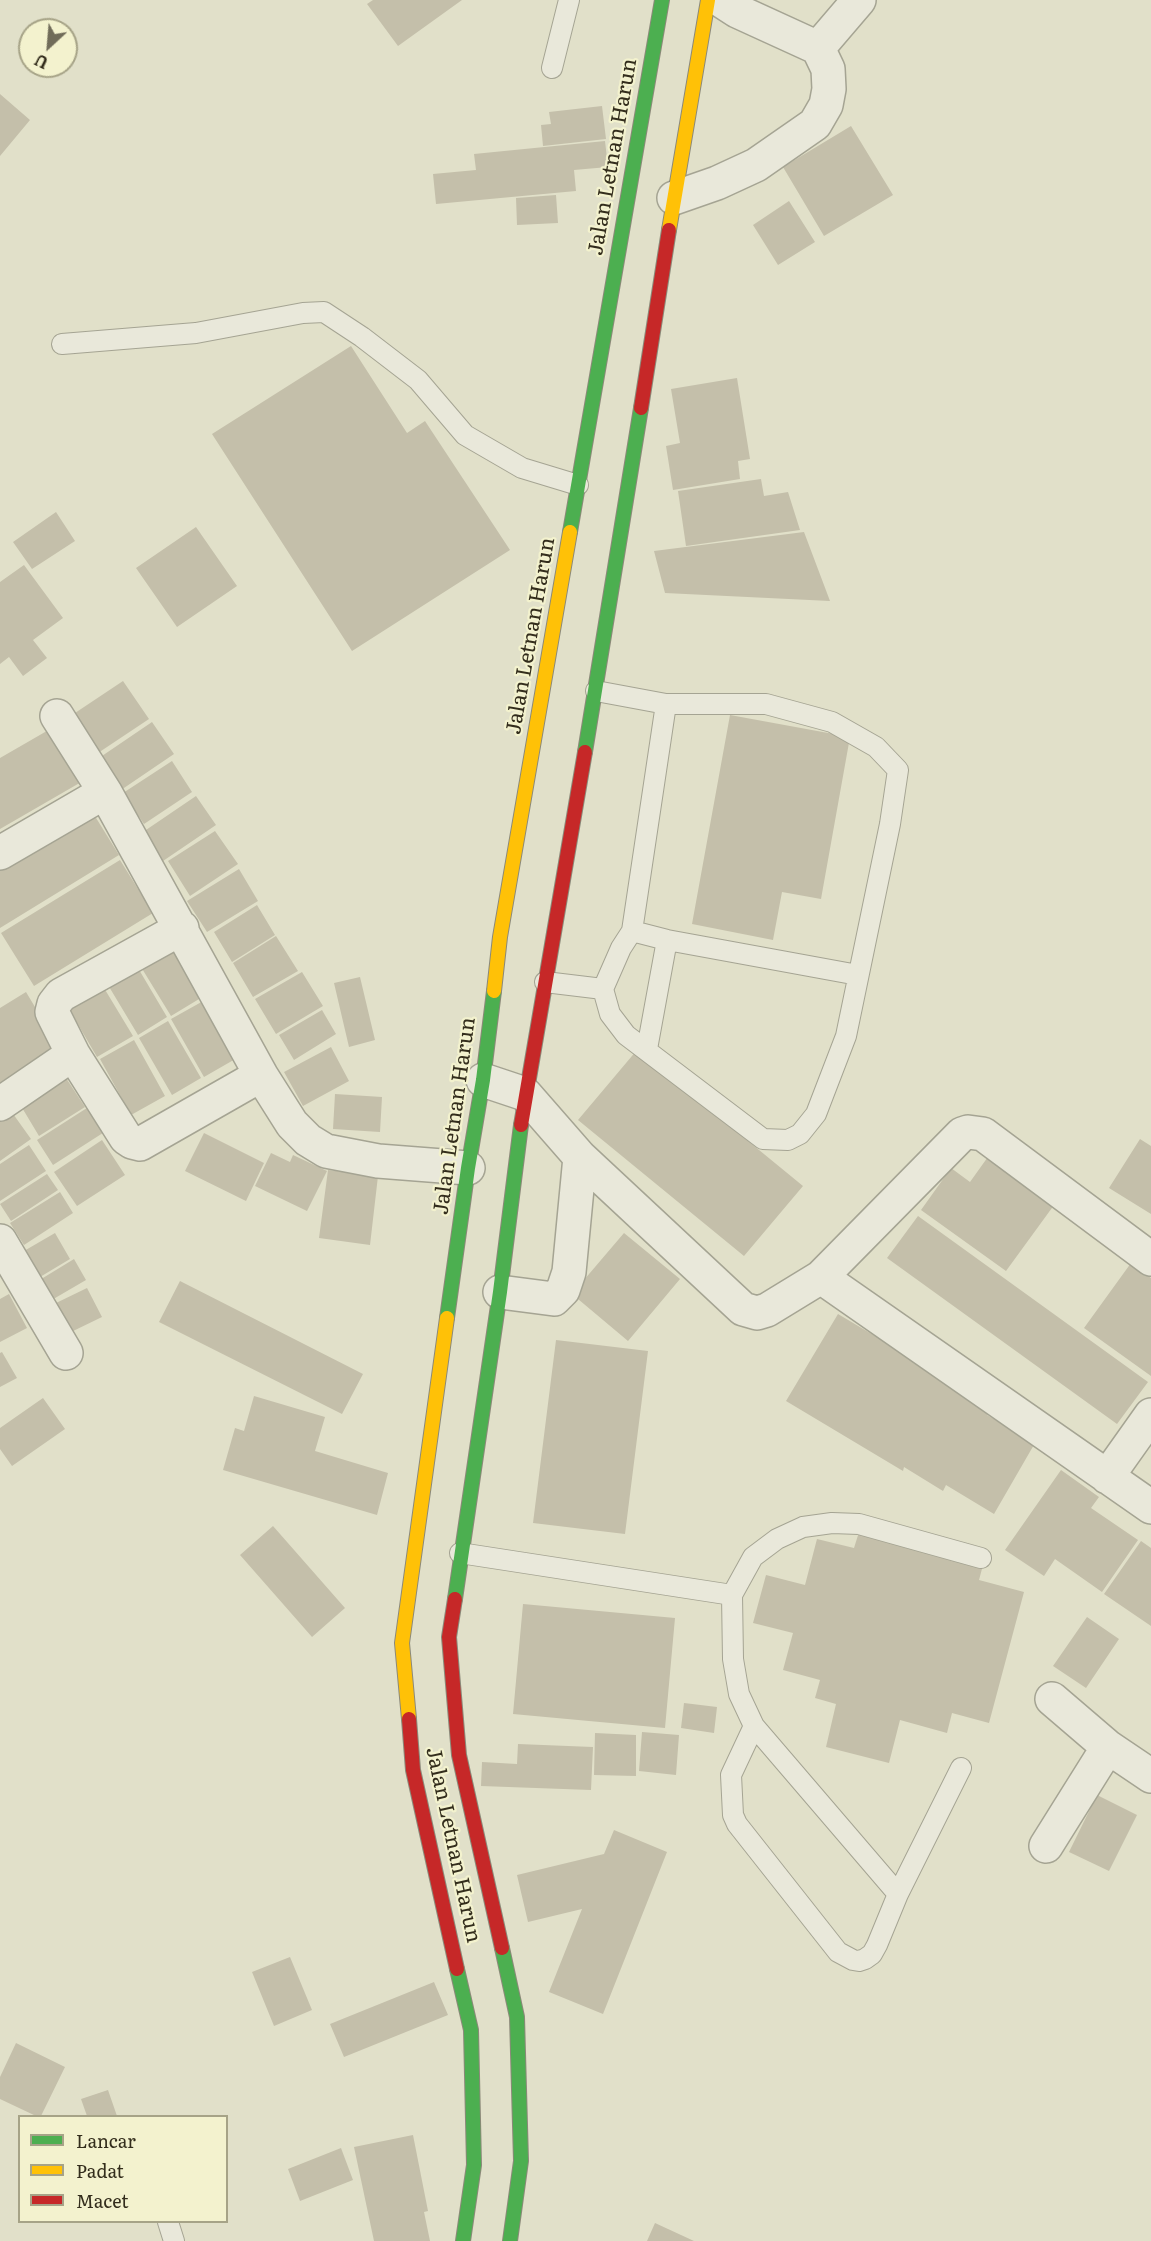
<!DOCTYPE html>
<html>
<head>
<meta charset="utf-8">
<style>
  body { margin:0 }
  #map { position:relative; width:1151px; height:2241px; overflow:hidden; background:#e1e0c9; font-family:Literata,serif }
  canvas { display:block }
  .legend { position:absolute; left:18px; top:2115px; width:210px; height:108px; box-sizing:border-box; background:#f3f2ce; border:2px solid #a6a387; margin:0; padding:8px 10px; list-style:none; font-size:18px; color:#332d1c }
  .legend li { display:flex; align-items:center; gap:12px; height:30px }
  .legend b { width:30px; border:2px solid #a6a387 }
  .north { position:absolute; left:18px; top:18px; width:60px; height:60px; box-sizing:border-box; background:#f3f2ce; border:2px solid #a6a387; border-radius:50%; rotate:206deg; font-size:16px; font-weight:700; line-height:24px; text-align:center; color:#332d1c }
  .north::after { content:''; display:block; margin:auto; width:21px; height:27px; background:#706c59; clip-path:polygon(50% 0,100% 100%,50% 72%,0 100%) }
</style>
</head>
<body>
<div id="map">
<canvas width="1151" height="2241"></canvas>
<ul class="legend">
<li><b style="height:8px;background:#4caf50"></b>Lancar</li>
<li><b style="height:8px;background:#ffc107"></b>Padat</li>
<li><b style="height:8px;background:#c62828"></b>Macet</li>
</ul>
<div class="north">U</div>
</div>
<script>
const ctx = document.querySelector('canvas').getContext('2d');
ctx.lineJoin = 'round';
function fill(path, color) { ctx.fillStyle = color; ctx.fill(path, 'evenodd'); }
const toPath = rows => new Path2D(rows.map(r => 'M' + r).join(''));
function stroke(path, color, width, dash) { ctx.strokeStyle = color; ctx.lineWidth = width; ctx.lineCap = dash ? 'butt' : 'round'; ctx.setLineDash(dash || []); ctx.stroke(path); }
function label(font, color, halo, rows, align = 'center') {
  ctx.font = font + ' Literata,serif'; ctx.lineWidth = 4.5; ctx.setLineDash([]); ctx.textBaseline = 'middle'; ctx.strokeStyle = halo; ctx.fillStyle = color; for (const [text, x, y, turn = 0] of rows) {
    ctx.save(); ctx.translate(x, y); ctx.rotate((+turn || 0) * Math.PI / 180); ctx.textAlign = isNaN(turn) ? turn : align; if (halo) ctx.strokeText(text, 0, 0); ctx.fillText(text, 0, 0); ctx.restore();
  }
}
fill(toPath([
  [373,0,462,0,398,46,367,4],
  [0,94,30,120,0,156],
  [602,106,606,139,543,146,541,125,551,124,549,112],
  [851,126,893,195,824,236,783,167],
  [605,141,608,167,574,170,576,191,436,204,433,174,476,170,474,154],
  [556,195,558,223,517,225,516,198],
  [789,201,815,242,778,265,753,225],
  [351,346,407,433,425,421,510,550,352,651,212,434],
  [737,378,750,459,738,461,740,479,673,490,666,446,680,443,671,389],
  [761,479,764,496,788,492,800,530,686,546,678,491],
  [56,512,75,541,32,569,13,542],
  [196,527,237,586,177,627,136,568],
  [804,532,830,601,665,593,654,551],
  [24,565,63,618,33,640,47,658,23,676,9,657,0,664,0,582],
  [123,681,149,719,98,753,72,715],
  [730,715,850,737,821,899,782,892,773,940,692,924],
  [152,722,174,754,121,790,99,758],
  [52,728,83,781,0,829,0,758],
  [172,761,192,792,144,824,123,793],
  [196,796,216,825,163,861,143,832],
  [93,813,119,855,0,928,0,870],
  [215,831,238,864,190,896,168,861],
  [120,860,153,913,34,986,1,933],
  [239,869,258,901,207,932,187,901],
  [257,905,275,935,232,962,214,932],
  [276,936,298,971,253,997,233,963],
  [175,947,204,996,171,1016,141,967],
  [138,968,167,1017,138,1035,108,985],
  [302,972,323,1006,276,1034,255,999],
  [360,977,375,1040,349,1047,334,983],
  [104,988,133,1036,97,1057,69,1009],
  [26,992,59,1047,0,1083,0,1008],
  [205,1000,237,1058,204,1077,171,1019],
  [322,1010,336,1034,294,1060,279,1035],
  [168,1021,201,1078,172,1095,139,1038],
  [134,1040,165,1096,131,1115,100,1059],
  [331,1047,349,1081,303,1106,284,1072],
  [637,1050,803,1186,744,1256,578,1120],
  [66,1078,85,1107,39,1136,21,1106],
  [335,1094,382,1097,380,1132,333,1129],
  [90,1106,106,1131,53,1165,37,1140],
  [11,1111,31,1139,0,1161,0,1119],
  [204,1133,264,1163,246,1201,185,1171],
  [1140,1139,1151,1146,1151,1214,1109,1188],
  [102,1140,125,1175,77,1206,54,1172],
  [29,1145,46,1171,0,1201,0,1164],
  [271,1153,290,1162,293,1155,327,1171,307,1211,255,1186],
  [990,1154,1057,1201,1006,1271,921,1210,951,1168,970,1182],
  [328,1170,378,1176,370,1245,319,1238],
  [47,1174,58,1190,11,1221,0,1204],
  [60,1192,73,1213,24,1245,10,1223],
  [918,1216,1148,1382,1117,1424,887,1258],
  [55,1233,70,1259,40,1277,24,1251],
  [624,1233,680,1279,628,1341,572,1294],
  [74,1259,86,1280,50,1301,38,1281],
  [1131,1263,1151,1278,1151,1376,1084,1328],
  [180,1281,363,1374,342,1414,159,1322],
  [87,1288,102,1317,69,1333,54,1304],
  [9,1294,27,1328,0,1342,0,1299],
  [838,1314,993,1406,987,1415,1035,1443,994,1514,946,1485,943,1491,904,1467,903,1471,786,1401],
  [556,1340,648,1351,625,1534,533,1523],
  [2,1352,17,1378,0,1387,0,1353],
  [254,1396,325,1417,315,1451,388,1473,377,1515,223,1470,235,1428,244,1431],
  [43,1398,65,1429,12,1466,0,1449,0,1428],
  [1061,1470,1099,1497,1091,1508,1138,1540,1102,1592,1055,1559,1044,1576,1005,1550],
  [273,1526,345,1608,312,1637,240,1555],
  [859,1532,983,1565,979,1580,1024,1592,989,1723,952,1713,947,1733,900,1720,889,1763,826,1747,836,1704,815,1698,820,1680,783,1670,793,1633,753,1623,766,1575,805,1585,817,1539,854,1548],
  [1141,1541,1151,1548,1151,1626,1104,1594],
  [523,1604,675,1618,665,1728,513,1714],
  [1087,1617,1119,1639,1086,1688,1053,1666],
  [684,1703,717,1707,714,1733,681,1728],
  [642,1732,679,1735,676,1775,639,1771],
  [595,1733,636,1735,636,1776,594,1775],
  [518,1744,593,1747,591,1790,481,1786,482,1762,517,1764],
  [1097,1795,1137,1815,1109,1871,1069,1852],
  [614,1830,667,1852,603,2014,549,1992,582,1909,528,1922,517,1875,604,1854],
  [290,1957,312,2010,274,2026,252,1972],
  [434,1982,448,2015,344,2057,330,2024],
  [16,2043,65,2067,41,2116,36,2116,0,2099,0,2077],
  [108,2090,117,2116,87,2116,81,2099],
  [413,2135,428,2211,424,2212,430,2241,374,2241,354,2147],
  [341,2148,353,2180,300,2201,288,2169],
  [655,2223,694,2241,647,2241]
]), '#c4bfaa');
const lane = toPath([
  [552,68,569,0],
  [62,344,196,333,303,313,324,312,362,337,418,380,465,435,522,468,578,485],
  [596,691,666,704,632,931,621,948,603,989,610,1014,626,1035,763,1139,788,1140,800,1134,816,1114,846,1036,890,824,898,770,876,747,832,722,766,704,666,704],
  [632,931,667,940,858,975],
  [545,982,603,989],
  [647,1049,667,940],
  [460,1553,732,1595],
  [754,1726,731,1775,733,1815,737,1824,838,1952,853,1960,859,1961,865,1959,872,1954,877,1945,898,1894,961,1768],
  [898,1894,754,1726,739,1694,733,1659,732,1595,753,1557,777,1539,803,1527,832,1523,859,1524,981,1558],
  [168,2222,174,2241]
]);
const street = toPath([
  [818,48,859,0],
  [674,198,717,183,756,165,815,124,826,105,829,89,828,69,818,48,737,11,720,0],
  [57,716,105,792,261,1075],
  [0,853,105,792],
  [73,1054,52,1012,54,1004,61,995,182,928],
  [483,1080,525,1094,580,1157,743,1309,757,1313,767,1310,821,1277,1151,1507],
  [0,1104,73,1054,126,1138,132,1142,140,1144,261,1075,292,1124,308,1140,326,1151,378,1161,468,1168],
  [0,1241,66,1353],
  [821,1277,962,1134,968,1132,983,1134,1151,1259],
  [500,1292,554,1299,563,1290,569,1272,580,1157],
  [1107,1477,1151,1415],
  [1052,1699,1108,1747,1151,1776],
  [1046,1846,1108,1747]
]);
const fast = toPath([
  [570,532,662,0],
  [585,752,641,408],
  [447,1318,468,1168,483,1080,494,991],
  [455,1599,500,1292,521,1125],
  [502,1948,517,2017,521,2161,510,2241],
  [457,1969,471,2030,474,2165,463,2241]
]);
const slow = toPath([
  [669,230,708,0],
  [494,991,500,937,570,532],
  [409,1719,402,1643,447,1318]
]);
const jam = toPath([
  [641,408,669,230],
  [521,1125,585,752],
  [455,1599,449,1637,459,1755,502,1948],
  [409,1719,413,1770,457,1969]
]);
stroke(lane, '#a5a493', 22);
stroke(street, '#a5a493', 36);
stroke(fast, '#8b8979', 16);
stroke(slow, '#8b8979', 16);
stroke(jam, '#8b8979', 16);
stroke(lane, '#e9e8da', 20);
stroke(street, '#e9e8da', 33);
stroke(fast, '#4caf50', 14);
stroke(slow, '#ffc107', 14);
stroke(jam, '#c62828', 14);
label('21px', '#332d1c', '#f3f2ce', [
  ["Jalan Letnan Harun",613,157,-80],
  ["Jalan Letnan Harun",531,636,-80],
  ["Jalan Letnan Harun",455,1116,-82],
  ["Jalan Letnan Harun",453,1845,78]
]);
</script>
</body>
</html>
